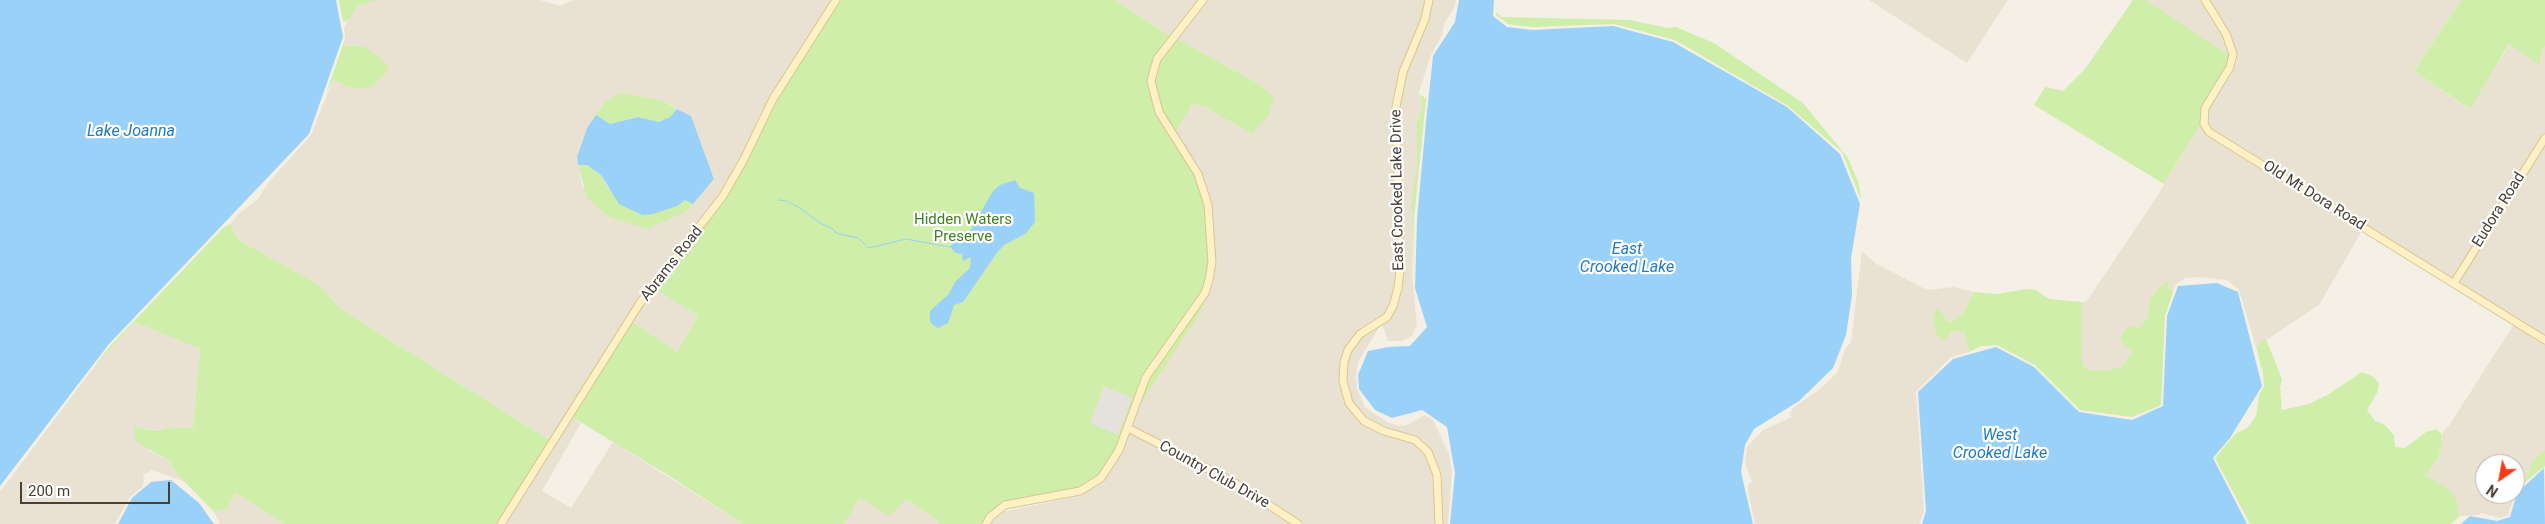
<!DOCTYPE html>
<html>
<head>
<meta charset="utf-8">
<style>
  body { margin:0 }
  #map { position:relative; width:2545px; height:524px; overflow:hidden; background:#f5f0e5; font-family:Roboto,sans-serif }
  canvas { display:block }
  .north { position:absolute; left:2475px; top:454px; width:50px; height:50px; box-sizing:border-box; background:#fff; border:1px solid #b6b3ae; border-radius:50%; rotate:213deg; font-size:14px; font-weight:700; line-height:20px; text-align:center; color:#484034 }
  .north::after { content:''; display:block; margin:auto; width:18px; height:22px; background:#ff3812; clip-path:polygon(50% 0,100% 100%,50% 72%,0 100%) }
  .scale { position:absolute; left:20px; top:482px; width:150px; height:22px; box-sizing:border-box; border:2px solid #484034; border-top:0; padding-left:6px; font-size:15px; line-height:18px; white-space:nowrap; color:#484034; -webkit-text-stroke:4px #fff; paint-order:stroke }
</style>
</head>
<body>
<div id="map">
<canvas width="2545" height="524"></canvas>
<div class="north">N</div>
<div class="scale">200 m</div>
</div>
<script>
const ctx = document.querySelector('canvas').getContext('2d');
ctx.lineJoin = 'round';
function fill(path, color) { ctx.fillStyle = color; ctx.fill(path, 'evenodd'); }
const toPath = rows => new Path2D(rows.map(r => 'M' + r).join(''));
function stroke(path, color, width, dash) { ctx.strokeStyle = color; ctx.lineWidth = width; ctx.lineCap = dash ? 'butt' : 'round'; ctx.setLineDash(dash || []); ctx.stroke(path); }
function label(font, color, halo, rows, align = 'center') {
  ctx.font = font + ' Roboto,sans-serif'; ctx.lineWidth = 4.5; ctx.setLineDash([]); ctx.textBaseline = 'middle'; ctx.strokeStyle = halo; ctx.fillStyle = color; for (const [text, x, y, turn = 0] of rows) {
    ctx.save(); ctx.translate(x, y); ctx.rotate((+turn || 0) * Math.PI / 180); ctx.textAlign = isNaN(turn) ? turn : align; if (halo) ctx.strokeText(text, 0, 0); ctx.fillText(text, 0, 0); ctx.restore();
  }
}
fill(toPath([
  [377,0,540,0,560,6,574,0,833,0,759,116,741,160,721,195,677,250,551,441,342,310,319,285,239,240,230,224,238,214,258,199,268,183,311,135,333,80,352,88,367,88,383,78,353,45,343,45,345,37,344,28,351,13,357,6],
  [606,101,664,101,691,116,714,179,685,212,609,217,582,186,577,157,587,128],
  [1114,0,1200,0,1172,37],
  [1206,0,1426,0,1422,18,1400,72,1393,107,1397,279,1391,305,1385,315,1353,338,1340,381,1347,405,1362,423,1383,434,1413,443,1426,454,1434,476,1436,524,1304,524,1236,481,1131,427,1136,411,1164,365,1214,262,1212,211,1207,188,1201,172,1175,133,1192,104,1205,107,1252,134,1274,98,1261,85,1177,39],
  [1431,0,1456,0,1454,8,1444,24,1442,35,1431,55,1419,92,1422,108,1417,122,1417,169,1412,216,1412,276,1417,325,1412,336,1402,341,1388,341,1383,327,1380,326,1358,362,1356,375,1357,389,1365,407,1387,422,1399,426,1407,425,1425,415,1433,420,1449,454,1452,469,1448,524,1442,524,1440,474,1431,451,1416,438,1385,429,1366,419,1352,402,1346,380,1348,356,1362,336,1383,323,1401,289,1403,269,1399,107,1406,73],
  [1869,0,2008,0,1967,63],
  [2145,0,2201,0,2224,35,2230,56],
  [2208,0,2461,0,2414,71,2469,109,2510,44,2540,64,2541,53,2545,46,2545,133,2453,279,2211,130,2207,125,2206,112,2237,61,2228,32],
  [2200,125,2208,134,2363,229,2319,305,2256,347,2239,290,2227,280,2198,277,2185,278,2176,284,2173,292,2167,286,2169,281,2150,300,2148,318,2140,327,2132,326,2128,346,2132,352,2122,366,2107,371,2091,371,2082,365,2081,302,2086,302,2156,198],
  [2545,143,2545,336,2457,282],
  [1862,251,1875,263,1927,290,1954,287,1974,292,1963,314,1951,322,1947,321,1942,312,1944,341,1952,331,1964,331,1969,352,1951,357,1916,392,1924,511,1919,524,1755,524,1748,491,1748,484,1752,481,1745,464,1747,447,1763,430,1792,417,1789,415,1793,408,1820,389,1838,372,1845,349,1851,342],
  [654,288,698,316,677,352,632,322],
  [134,322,200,349,193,428,168,427,158,431,146,428,148,450,170,461,185,482,152,470,143,475,144,482,142,487,130,497,115,524,0,524,0,492,91,371],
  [2514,324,2545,343,2545,449,2537,457,2524,483,2515,493,2515,464,2485,464,2485,494,2515,494,2508,515,2499,518,2482,513,2478,515,2460,516,2456,500,2425,476,2438,458,2442,443,2441,435,2450,424],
  [572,417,581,423,542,491,571,508,613,442,743,524,504,524],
  [1129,432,1233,486,1293,524,990,524,1002,512,1074,497,1092,488,1102,480,1115,464],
  [236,493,285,524,220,524,214,512,227,509],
  [860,498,906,499,942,524,844,524]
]), '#e9e2d2');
fill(toPath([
  [339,0,377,0,357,6,348,20,343,22],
  [839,0,1114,0,1172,37,1151,65,1148,87,1157,113,1196,175,1206,206,1209,262,1207,280,1202,292,1144,376,1116,449,1099,476,1080,489,1011,500,998,506,983,524,942,524,906,499,890,516,860,498,844,524,743,524,671,477,572,417,632,322,677,352,698,316,654,288,725,198,775,101],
  [1496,0,1496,12,1502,17,1629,20,1668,28,1676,27,1714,43,1803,103,1848,158,1859,184,1861,200,1842,152,1788,106,1675,40,1614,24,1532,27,1508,24,1496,15],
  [2133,0,2145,0,2230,56,2227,66,2202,107,2201,124,2164,184,2034,105,2045,87,2063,91,2085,69],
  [2461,0,2545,0,2545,46,2541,53,2540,65,2509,44,2470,109,2414,71],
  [1177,39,1261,85,1274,98,1268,116,1252,134,1205,107,1192,104,1175,133,1162,110,1153,81,1160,61],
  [343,45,365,47,379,57,389,67,383,78,368,88,352,88,333,80,326,93],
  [621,93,664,101,677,109,670,117,659,122,638,117,610,124,596,115,606,101],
  [1420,94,1426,99,1414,219,1413,284,1412,197,1417,169,1417,122,1422,108],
  [578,165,587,165,601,175,610,191,685,200,693,204,685,212,647,229,609,217,587,198],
  [230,224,239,240,319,285,342,310,551,441,498,524,285,524,236,493,227,509,214,512,177,474,170,461,136,442,134,427,158,431,168,427,193,428,200,349,134,322,91,371,111,345,224,227],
  [2170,280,2167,286,2173,292,2165,316,2161,405,2132,417,2080,410,2035,365,1997,345,1981,346,1969,352,1964,331,1952,331,1945,341,1937,335,1934,328,1936,309,1942,312,1947,321,1951,322,1963,314,1974,292,1998,294,2027,289,2036,290,2049,299,2081,302,2082,365,2091,371,2107,371,2122,366,2132,352,2120,339,2125,329,2132,326,2140,327,2148,318,2150,300,2159,288],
  [1206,295,1201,311,1136,411,1148,378],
  [2266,339,2282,379,2280,388,2282,410,2309,404,2329,394,2362,372,2374,377,2379,384,2377,393,2367,410,2375,421,2385,425,2394,435,2395,447,2405,448,2426,432,2433,430,2436,429,2441,433,2442,443,2438,458,2426,476,2448,488,2456,500,2460,516,2451,524,2250,524,2215,458,2235,434,2247,428,2256,416,2259,395,2264,386,2263,373,2256,347],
  [2545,449,2545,466,2524,483,2533,461]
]), '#ceeea9');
fill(toPath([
  [1104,386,1132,398,1118,435,1090,423]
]), '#e5e2de');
fill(toPath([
  [0,0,336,0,343,37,309,134,109,344,0,486],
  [1459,0,1494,0,1493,16,1507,27,1532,30,1613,26,1673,42,1787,107,1840,154,1860,204,1851,258,1852,295,1846,335,1833,368,1799,401,1754,429,1745,445,1741,472,1753,524,1450,524,1455,473,1447,427,1422,410,1392,418,1375,410,1359,389,1358,375,1368,351,1388,347,1410,346,1427,327,1415,288,1417,219,1426,122,1433,56,1455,22],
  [677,109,691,116,714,179,693,204,685,200,677,206,653,214,642,215,619,204,601,175,587,165,578,165,577,157,587,128,596,115,610,124,638,117,659,122,670,117],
  [1015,180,1020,188,1034,193,1035,222,1025,234,1004,245,996,254,963,302,954,305,948,323,938,328,933,325,930,321,930,311,949,294,955,282,970,268,971,257,963,261,962,254,956,253,950,247,960,236,970,231,993,191,1000,185],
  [2217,283,2238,292,2262,386,2230,438,2213,458,2247,524,1922,524,1926,511,1918,392,1953,359,1996,347,2034,367,2079,412,2132,420,2163,406,2167,316,2178,286],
  [2544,468,2545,524,2461,524,2470,516,2497,521,2510,517,2517,493],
  [171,480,199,503,214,524,118,524,132,498,151,482]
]), '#9ad1f8');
stroke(toPath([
  [779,200,787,201,803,210,820,223,833,229,836,233,858,238,869,248,906,239,950,247]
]), '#9ad1f8', 1);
const secondary = toPath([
  [1429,0,1425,19,1403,72,1396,107,1400,270,1398,288,1393,306,1387,317,1360,334,1348,350,1344,362,1343,381,1349,403,1364,421,1384,431,1415,440,1428,452,1437,475,1439,524],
  [2205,0,2226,34,2233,54,2230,67,2205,108,2204,124,2209,132,2545,340],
  [2454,283,2545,138],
  [1128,428,1235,483,1298,524],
  [501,524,640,303,723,196,743,161,773,99,836,0],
  [986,524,990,517,1005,505,1080,491,1101,478,1119,450,1146,377,1205,293,1209,280,1212,262,1208,205,1198,174,1159,112,1151,81,1157,59,1203,0]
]);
stroke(secondary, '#d9c78f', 9);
stroke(secondary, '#fff1c5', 7);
label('15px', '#484034', '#fff', [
  ["East Crooked Lake Drive",1398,190,-91],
  ["Old Mt Dora Road",2314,196,32],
  ["Eudora Road",2499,210,-58],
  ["Abrams Road",672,264,-52],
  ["Country Club Drive",1214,475,29]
]);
label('15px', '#448020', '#fff', [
  ["Hidden Waters",963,220],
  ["Preserve",963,237]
]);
label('italic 16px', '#207bc0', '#fff', [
  ["Lake Joanna",131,132],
  ["East",1627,250],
  ["Crooked Lake",1627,268],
  ["West",2000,436],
  ["Crooked Lake",2000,454]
]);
</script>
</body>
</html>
